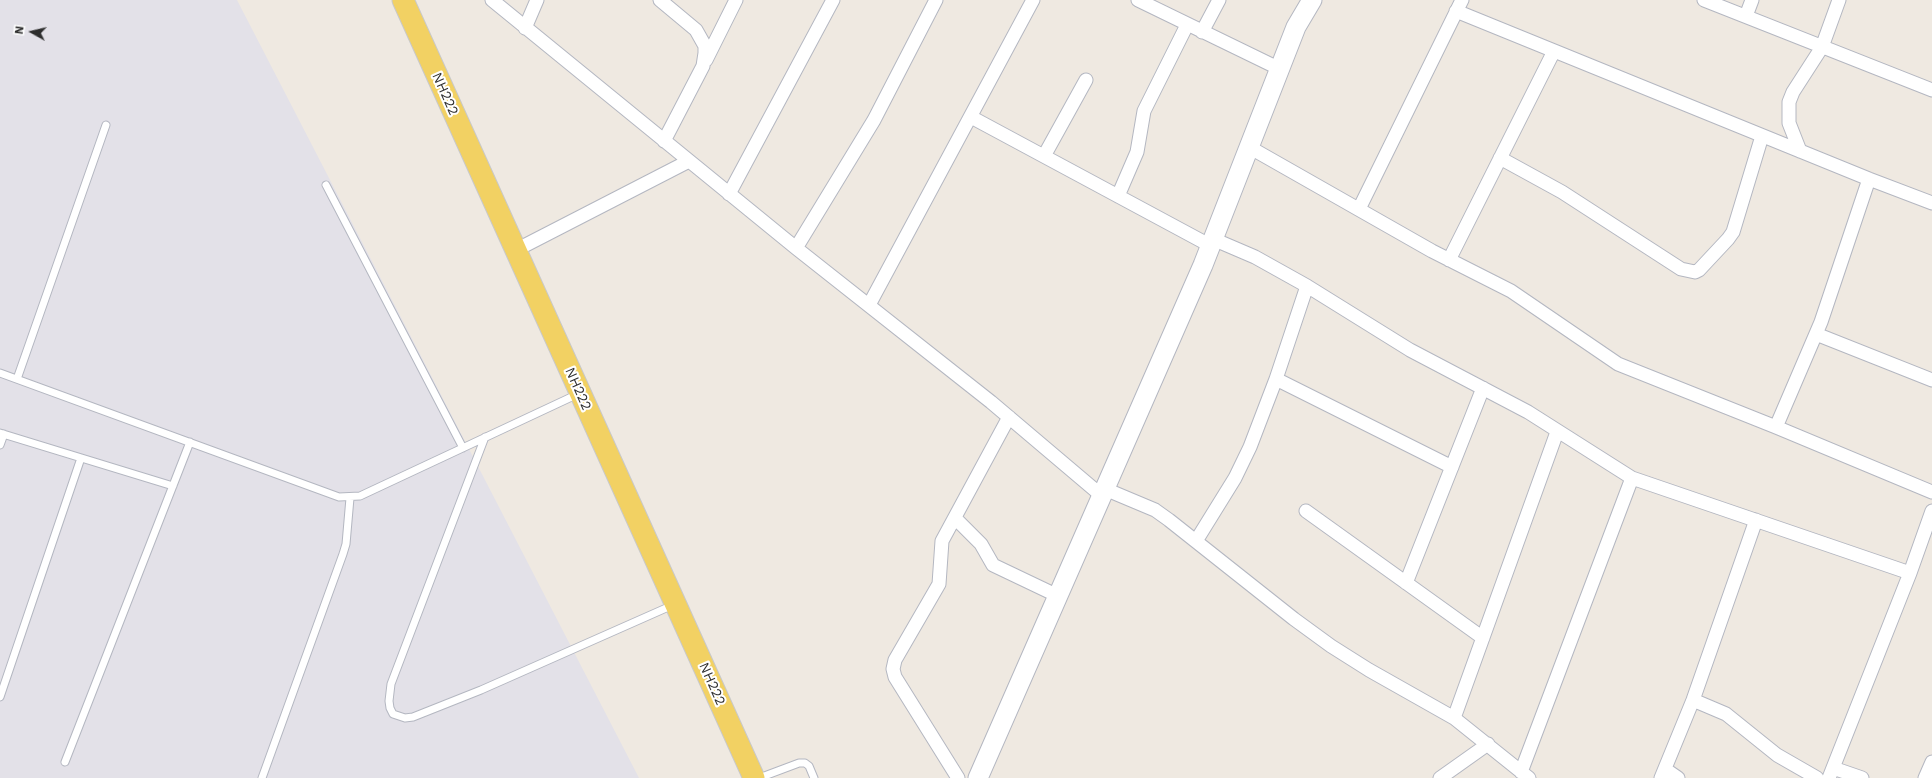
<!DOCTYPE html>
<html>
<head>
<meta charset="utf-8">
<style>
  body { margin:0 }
  #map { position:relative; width:1932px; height:778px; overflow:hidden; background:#efe9e1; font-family:"Work Sans",sans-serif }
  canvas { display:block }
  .north { position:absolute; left:12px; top:12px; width:40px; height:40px; -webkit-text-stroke:3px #fff; paint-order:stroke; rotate:278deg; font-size:11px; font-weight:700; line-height:16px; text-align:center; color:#2e2e2e }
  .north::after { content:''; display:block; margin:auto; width:14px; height:18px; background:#2e2e2e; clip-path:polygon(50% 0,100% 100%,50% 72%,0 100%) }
</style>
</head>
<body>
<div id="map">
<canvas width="1932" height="778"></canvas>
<div class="north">N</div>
</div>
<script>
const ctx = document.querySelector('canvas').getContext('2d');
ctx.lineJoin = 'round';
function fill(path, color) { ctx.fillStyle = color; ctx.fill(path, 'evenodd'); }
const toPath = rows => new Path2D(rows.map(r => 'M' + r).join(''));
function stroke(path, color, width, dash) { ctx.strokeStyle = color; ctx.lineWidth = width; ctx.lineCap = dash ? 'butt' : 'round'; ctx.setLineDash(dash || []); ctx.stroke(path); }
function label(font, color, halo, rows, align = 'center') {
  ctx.font = font + ' "Work Sans",sans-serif'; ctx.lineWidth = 4; ctx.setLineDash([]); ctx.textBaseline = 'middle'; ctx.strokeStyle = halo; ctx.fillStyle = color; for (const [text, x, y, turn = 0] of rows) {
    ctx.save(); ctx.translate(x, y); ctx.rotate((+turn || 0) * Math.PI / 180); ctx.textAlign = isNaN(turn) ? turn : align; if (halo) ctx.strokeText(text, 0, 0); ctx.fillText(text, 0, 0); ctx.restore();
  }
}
fill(toPath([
  [0,0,237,0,639,778,0,778]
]), '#e3e1e8');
const lane = toPath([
  [326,185,463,448],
  [0,373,339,497,360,496,578,394],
  [17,379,106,125],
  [0,433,173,486],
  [485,437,391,684,389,701,390,708,393,714,405,718,413,717,481,690,673,605],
  [0,445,4,434],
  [0,697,81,458],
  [65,762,190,442],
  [262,778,343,554,346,544,350,498],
  [759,778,799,763,805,763,809,766,814,778]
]);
const street = toPath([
  [492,0,796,248,991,402,1102,496],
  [660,0,696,30,705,46,705,53,703,66,664,141],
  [1138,0,1280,69],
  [1704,0,1932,90],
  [1456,11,1869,179,1932,203],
  [1746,16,1752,0],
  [525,28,537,0],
  [1202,32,1219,0],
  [706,60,736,0],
  [971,117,1211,246],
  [1249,147,1432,251,1511,291,1618,364,1776,427,1932,492],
  [1800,151,1789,123,1789,102,1793,92,1822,47,1839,0],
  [1044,156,1086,80],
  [1500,158,1562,192,1681,269,1695,272,1699,270,1728,239,1733,232,1762,136],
  [729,194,833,0],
  [1118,196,1137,152,1144,111,1187,25],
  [1359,209,1462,0],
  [1213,239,1255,257,1307,286,1410,350,1528,412,1632,478,1910,573],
  [796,248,874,120,936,0],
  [516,250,689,161],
  [1449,260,1554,51],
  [869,305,1033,0],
  [1816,334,1932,380],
  [1276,379,1452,467],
  [1776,427,1821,322,1869,179],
  [1105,489,1155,510,1169,520,1294,619,1331,646,1369,670,1454,718,1529,778],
  [1306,511,1483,638],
  [955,518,981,544,993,565,1058,596],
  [1196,541,1235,478,1250,447,1276,379,1307,286],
  [1406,583,1483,388],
  [1693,700,1726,714,1777,755,1817,778],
  [1454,718,1557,432],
  [1833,768,1862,778],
  [1665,769,1678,778],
  [1521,772,1632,478],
  [958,778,895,677,893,669,895,660,939,584,942,541,1009,417],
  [1440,778,1488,744],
  [1661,778,1693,700,1756,520],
  [1829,778,1910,573,1932,511],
  [1925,778,1932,762]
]);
const secondary = toPath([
  [978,778,1203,265,1296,27,1312,0]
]);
const primary = toPath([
  [403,0,754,778]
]);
stroke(lane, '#b4b7c1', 9);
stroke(street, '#b4b7c1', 15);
stroke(secondary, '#b4b7c1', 21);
stroke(primary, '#c9c9c9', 23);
stroke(lane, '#fff', 7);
stroke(street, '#fff', 13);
stroke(secondary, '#fff', 19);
stroke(primary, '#f2d163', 21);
label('14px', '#2e2e2e', '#fff', [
  ["NH222",445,94,66],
  ["NH222",578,389,66],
  ["NH222",712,684,66]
]);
</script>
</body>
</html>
